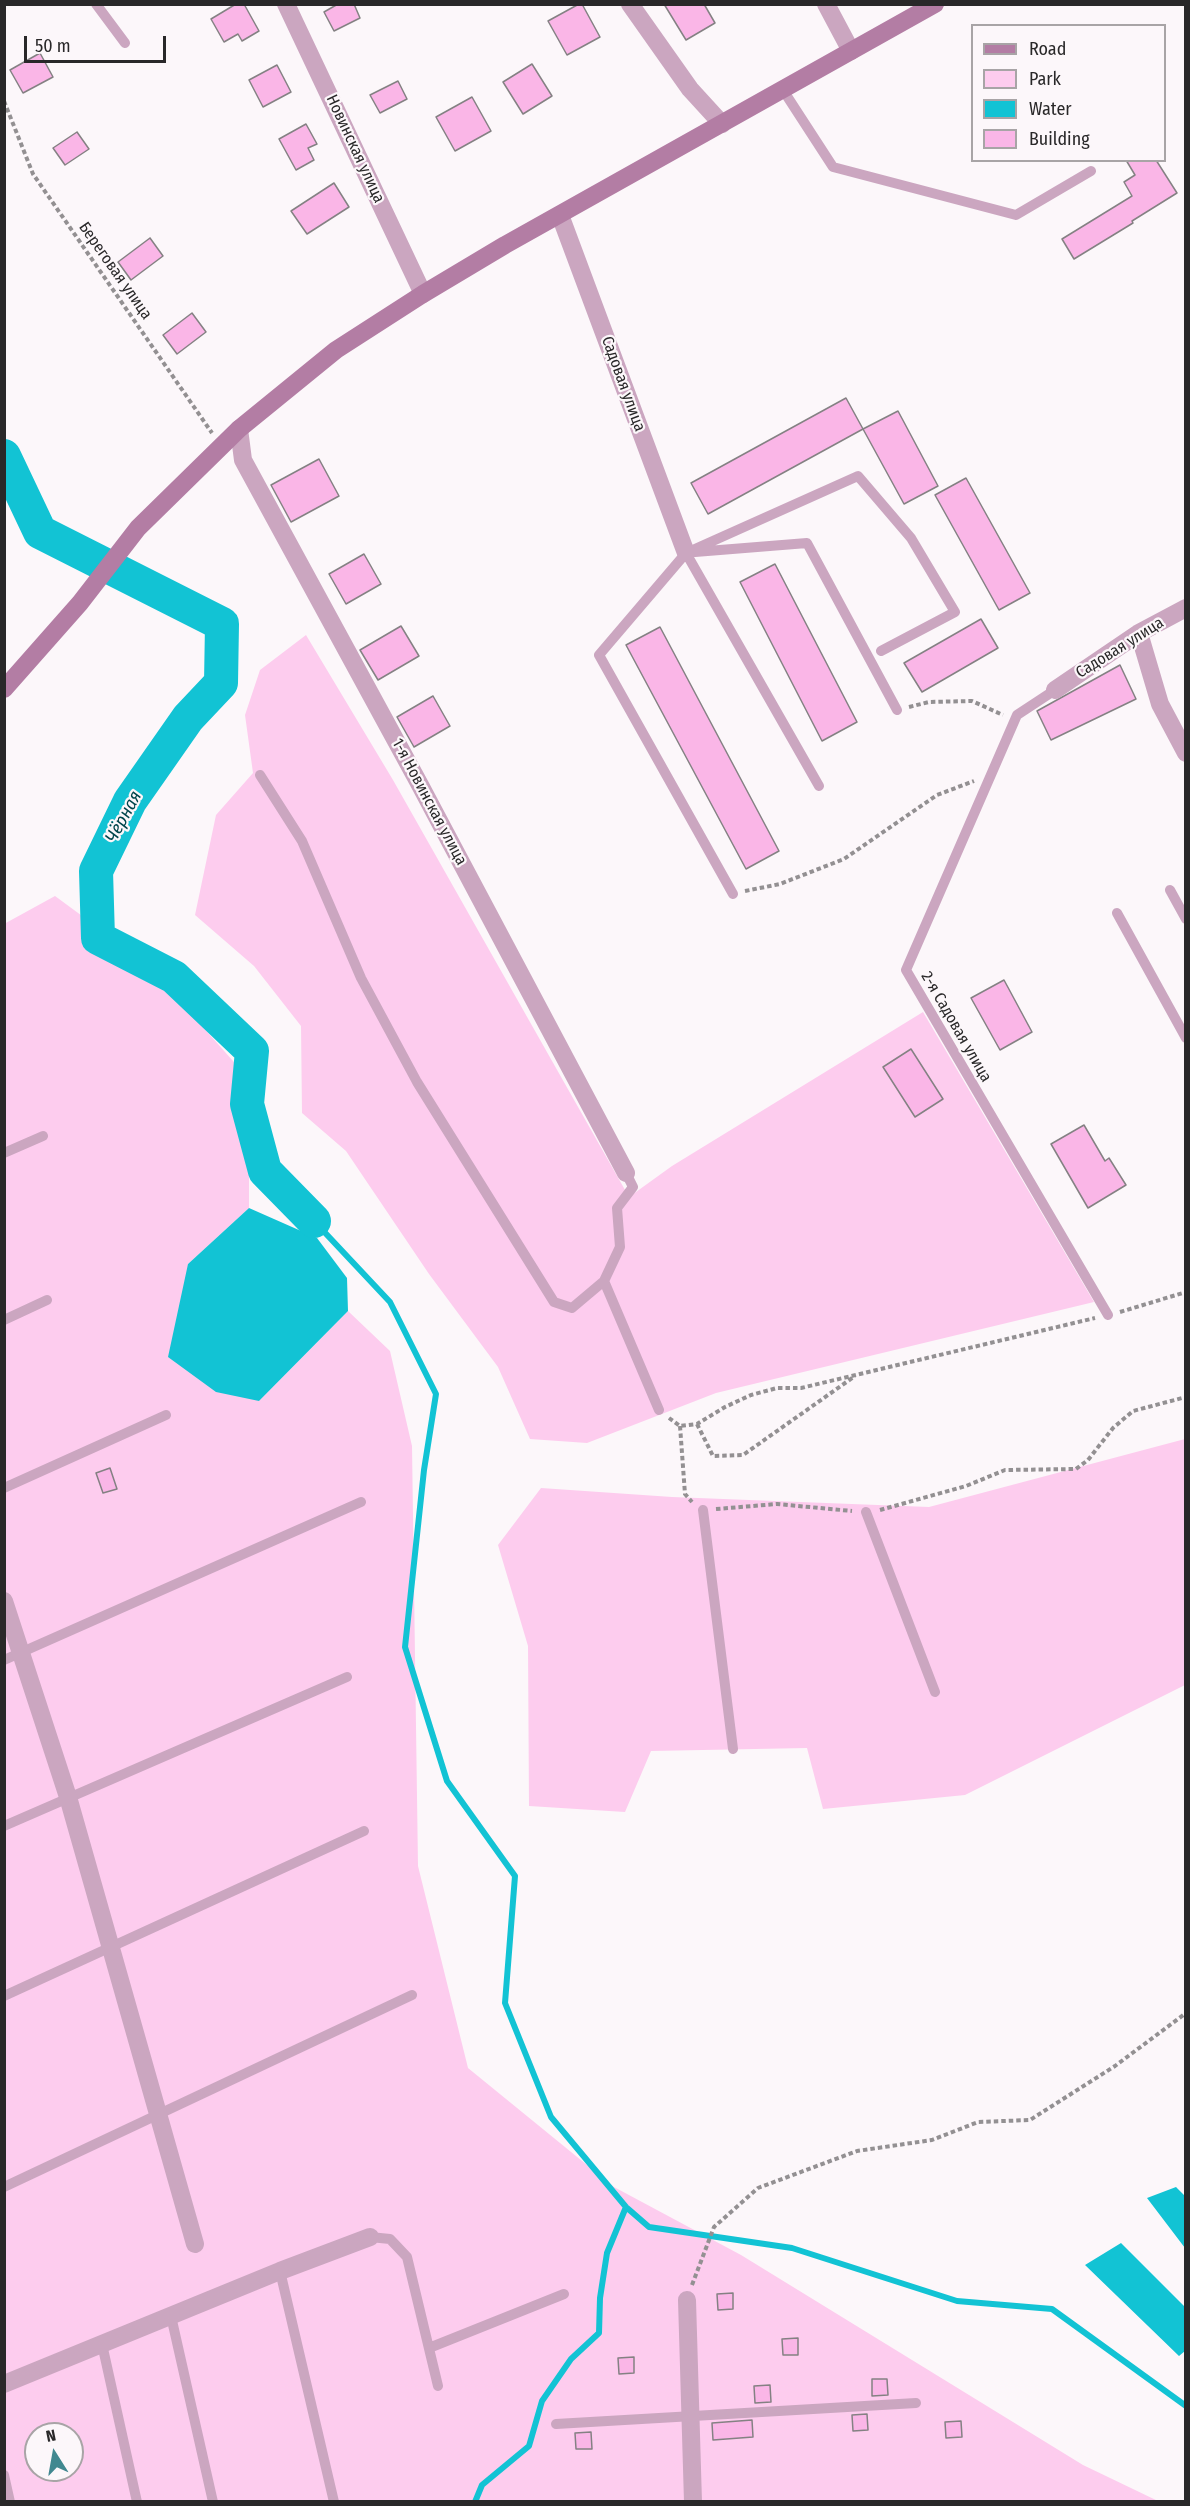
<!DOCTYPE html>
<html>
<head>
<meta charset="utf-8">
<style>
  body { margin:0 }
  #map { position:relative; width:1190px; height:2506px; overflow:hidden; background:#fcf7fa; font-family:"Fira Sans Condensed",sans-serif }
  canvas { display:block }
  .frame { position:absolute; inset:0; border:6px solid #292829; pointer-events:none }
  .legend { position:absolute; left:971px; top:24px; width:195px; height:138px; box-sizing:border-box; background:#fcf7fa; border:2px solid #a8a4a6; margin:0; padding:8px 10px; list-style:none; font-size:18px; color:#292829 }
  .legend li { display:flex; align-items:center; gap:12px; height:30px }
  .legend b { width:30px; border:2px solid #a8a4a6 }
  .north { position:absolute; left:24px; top:2422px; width:60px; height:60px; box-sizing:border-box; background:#fcf7fa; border:2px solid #a8a4a6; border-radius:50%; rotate:349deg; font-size:16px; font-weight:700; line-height:24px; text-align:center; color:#292829 }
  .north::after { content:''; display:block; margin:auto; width:21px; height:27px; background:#418890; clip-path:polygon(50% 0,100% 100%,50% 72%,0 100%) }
  .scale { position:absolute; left:24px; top:36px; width:142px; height:27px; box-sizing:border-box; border:3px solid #292829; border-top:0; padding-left:8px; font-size:18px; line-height:21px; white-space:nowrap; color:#292829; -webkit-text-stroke:4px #fcf7fa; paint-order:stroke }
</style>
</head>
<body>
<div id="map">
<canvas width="1190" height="2506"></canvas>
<div class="frame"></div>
<ul class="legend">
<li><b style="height:8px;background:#b37da4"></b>Road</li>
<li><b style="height:16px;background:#fdccee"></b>Park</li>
<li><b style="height:16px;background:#12c3d4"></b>Water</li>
<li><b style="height:16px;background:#fab6e7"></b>Building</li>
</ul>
<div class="north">N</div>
<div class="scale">50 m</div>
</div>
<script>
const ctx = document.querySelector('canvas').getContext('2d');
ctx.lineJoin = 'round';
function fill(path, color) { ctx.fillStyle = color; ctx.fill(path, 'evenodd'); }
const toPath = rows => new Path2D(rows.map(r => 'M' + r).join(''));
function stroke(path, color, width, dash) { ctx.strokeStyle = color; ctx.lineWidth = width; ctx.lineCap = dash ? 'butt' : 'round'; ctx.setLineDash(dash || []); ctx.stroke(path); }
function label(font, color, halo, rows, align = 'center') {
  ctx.font = font + ' "Fira Sans Condensed",sans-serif'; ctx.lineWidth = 4.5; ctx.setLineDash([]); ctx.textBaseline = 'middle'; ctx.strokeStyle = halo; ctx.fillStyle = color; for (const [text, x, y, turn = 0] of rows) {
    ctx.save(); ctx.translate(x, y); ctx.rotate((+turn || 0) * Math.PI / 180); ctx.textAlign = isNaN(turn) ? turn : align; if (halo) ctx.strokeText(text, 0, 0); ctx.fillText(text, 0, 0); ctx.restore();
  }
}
fill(toPath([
  [306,635,393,780,629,1197,672,1166,923,1012,1094,1302,716,1393,587,1443,530,1439,498,1367,429,1274,346,1151,302,1113,301,1026,254,966,195,915,216,815,253,773,245,715,260,670],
  [55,896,146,963,249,1079,249,1208,188,1264,259,1401,348,1311,390,1351,412,1446,418,1866,468,2068,614,2187,741,2255,1083,2465,1158,2501,5,2502,4,924],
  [36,2434,72,2434,72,2470,36,2470],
  [1185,1439,1185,1685,965,1795,823,1809,807,1748,651,1751,625,1812,529,1806,528,1646,498,1545,541,1488,672,1497,929,1507]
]), '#fdccee');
fill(toPath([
  [249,1208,317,1238,347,1278,348,1311,259,1401,216,1392,168,1357,188,1264],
  [1176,2187,1185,2196,1185,2248,1147,2198],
  [1121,2243,1185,2307,1185,2351,1179,2356,1085,2265]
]), '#12c3d4');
stroke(toPath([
  [314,1221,390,1302,436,1394,424,1470,405,1647,447,1781,515,1876,505,2003,551,2117,626,2207,649,2227,792,2248,957,2301,1052,2309,1186,2406],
  [475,2502,482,2485,529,2446,542,2401,571,2359,599,2333,600,2298,607,2253,626,2207]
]), '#12c3d4', 6);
stroke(toPath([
  [4,456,40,532,222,624,221,683,188,718,130,801,96,871,98,938,174,977,252,1051,247,1104,265,1171,314,1221]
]), '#12c3d4', 34);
const building = toPath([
  [236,4,244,4,259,31,242,41,238,34,224,42,211,19,236,4],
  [338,4,354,4,360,18,334,31,324,12,338,4],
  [579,4,582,4,600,37,567,55,548,21,579,4],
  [664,4,704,4,715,23,686,40,664,4],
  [40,53,53,77,23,93,10,70,40,53],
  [532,64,552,96,523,114,503,82,532,64],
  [277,65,291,92,263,107,249,80,277,65],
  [398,81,407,99,380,113,370,95,398,81],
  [472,97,491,131,455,151,436,117,472,97],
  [306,124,317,144,308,148,314,160,296,170,279,139,306,124],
  [77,132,89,149,65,165,53,148,77,132],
  [1126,160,1156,160,1177,193,1132,221,1133,223,1074,259,1062,239,1132,196,1124,182,1135,175,1126,160],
  [334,183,349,207,307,234,291,211,334,183],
  [150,238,163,256,131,280,118,262,150,238],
  [192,313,206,332,177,354,163,335,192,313],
  [846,398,863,429,708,514,691,483,846,398],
  [898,411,938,486,904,504,863,429,898,411],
  [319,459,339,496,291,522,271,485,319,459],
  [966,478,1030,593,999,610,935,495,966,478],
  [364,554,381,584,346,604,329,574,364,554],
  [775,564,857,722,822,741,740,582,775,564],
  [981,619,998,648,922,692,904,663,981,619],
  [401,626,419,656,378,680,360,650,401,626],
  [660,627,779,851,746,869,626,645,660,627],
  [1120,665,1136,699,1051,740,1037,711,1120,665],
  [433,696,450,726,414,747,397,717,433,696],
  [1004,980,1032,1032,1000,1050,971,998,1004,980],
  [911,1049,943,1099,915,1117,883,1067,911,1049],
  [1084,1125,1105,1161,1109,1158,1126,1185,1088,1208,1051,1144,1084,1125],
  [110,1468,117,1489,103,1493,96,1473,110,1468],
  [733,2293,733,2309,718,2310,717,2294,733,2293],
  [798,2338,798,2355,783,2355,782,2339,798,2338],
  [634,2357,634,2373,619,2374,618,2358,634,2357],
  [872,2379,887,2379,888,2395,872,2396,872,2379],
  [770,2385,771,2402,755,2403,754,2386,770,2385],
  [867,2414,868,2430,853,2431,852,2415,867,2414],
  [752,2420,753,2437,713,2440,712,2423,752,2420],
  [961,2421,962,2437,946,2438,945,2422,961,2421],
  [591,2432,592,2449,576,2449,575,2433,591,2432]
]);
fill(building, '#fab6e7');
stroke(building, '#848183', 1.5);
stroke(toPath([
  [4,101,33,174,212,433],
  [909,707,929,702,972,701,1003,715],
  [745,891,780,884,844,859,937,795,974,781],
  [1120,1312,1186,1292],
  [669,1418,680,1426,697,1424,725,1407,751,1395,777,1388,801,1388,1095,1318],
  [697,1424,713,1456,743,1455,855,1376],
  [680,1426,685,1494,692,1502],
  [716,1509,777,1504,852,1511],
  [880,1510,966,1486,1005,1470,1076,1469,1088,1460,1113,1428,1133,1411,1186,1397],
  [692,2285,714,2227,758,2188,857,2151,932,2140,978,2122,1030,2120,1115,2066,1186,2013]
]), '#939092', 4, [4.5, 3]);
stroke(toPath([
  [96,4,125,43],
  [783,90,833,167,1016,215,1091,171],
  [695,552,807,543,897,710],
  [686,553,819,786],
  [1055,690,1017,715,906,970,1108,1315],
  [260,775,302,841,361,978,417,1082,554,1302,572,1308,604,1281],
  [1170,890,1186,919],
  [733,894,599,655,686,553,858,476,911,538,955,612,881,651],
  [1117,913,1186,1038],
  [4,1153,43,1136],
  [626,1173,633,1187,617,1208,620,1247,604,1281,659,1410],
  [4,1320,47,1300],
  [4,1488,166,1415],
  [703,1510,733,1749],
  [866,1512,935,1692],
  [4,1660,361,1502],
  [4,1826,347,1677],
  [4,1996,364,1831],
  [4,2187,412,1995],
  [370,2237,390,2239,407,2257,438,2386],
  [280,2271,334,2502],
  [171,2316,213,2502],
  [102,2344,137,2502],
  [429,2348,564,2294],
  [556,2424,916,2403],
  [4,2475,10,2502]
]), '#cba6c0', 10);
stroke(toPath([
  [286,4,423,294],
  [630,4,690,89,722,124],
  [826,4,851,51],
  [560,215,686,553],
  [239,429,243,460,420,785,626,1173],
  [1139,633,1160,704,1186,753],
  [1055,690,1139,633,1186,608],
  [4,1601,68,1797,195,2244],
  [687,2300,693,2502],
  [4,2384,280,2271,370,2237]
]), '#cba6c0', 18);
stroke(toPath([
  [4,689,80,603,138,528,239,429,336,350,423,294,505,245,935,4]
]), '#b37da4', 18);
label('16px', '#292829', '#fcf7fa', [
  ["Новинская улица",355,149,65],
  ["Береговая улица",115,271,55],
  ["Садовая улица",623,384,70],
  ["Садовая улица",1120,648,-32],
  ["1-я Новинская улица",429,802,62],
  ["2-я Садовая улица",956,1027,60]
]);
label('italic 18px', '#00454c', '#fcf7fa', [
  ["Чёрная",124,817,-61]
]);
</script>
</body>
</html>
